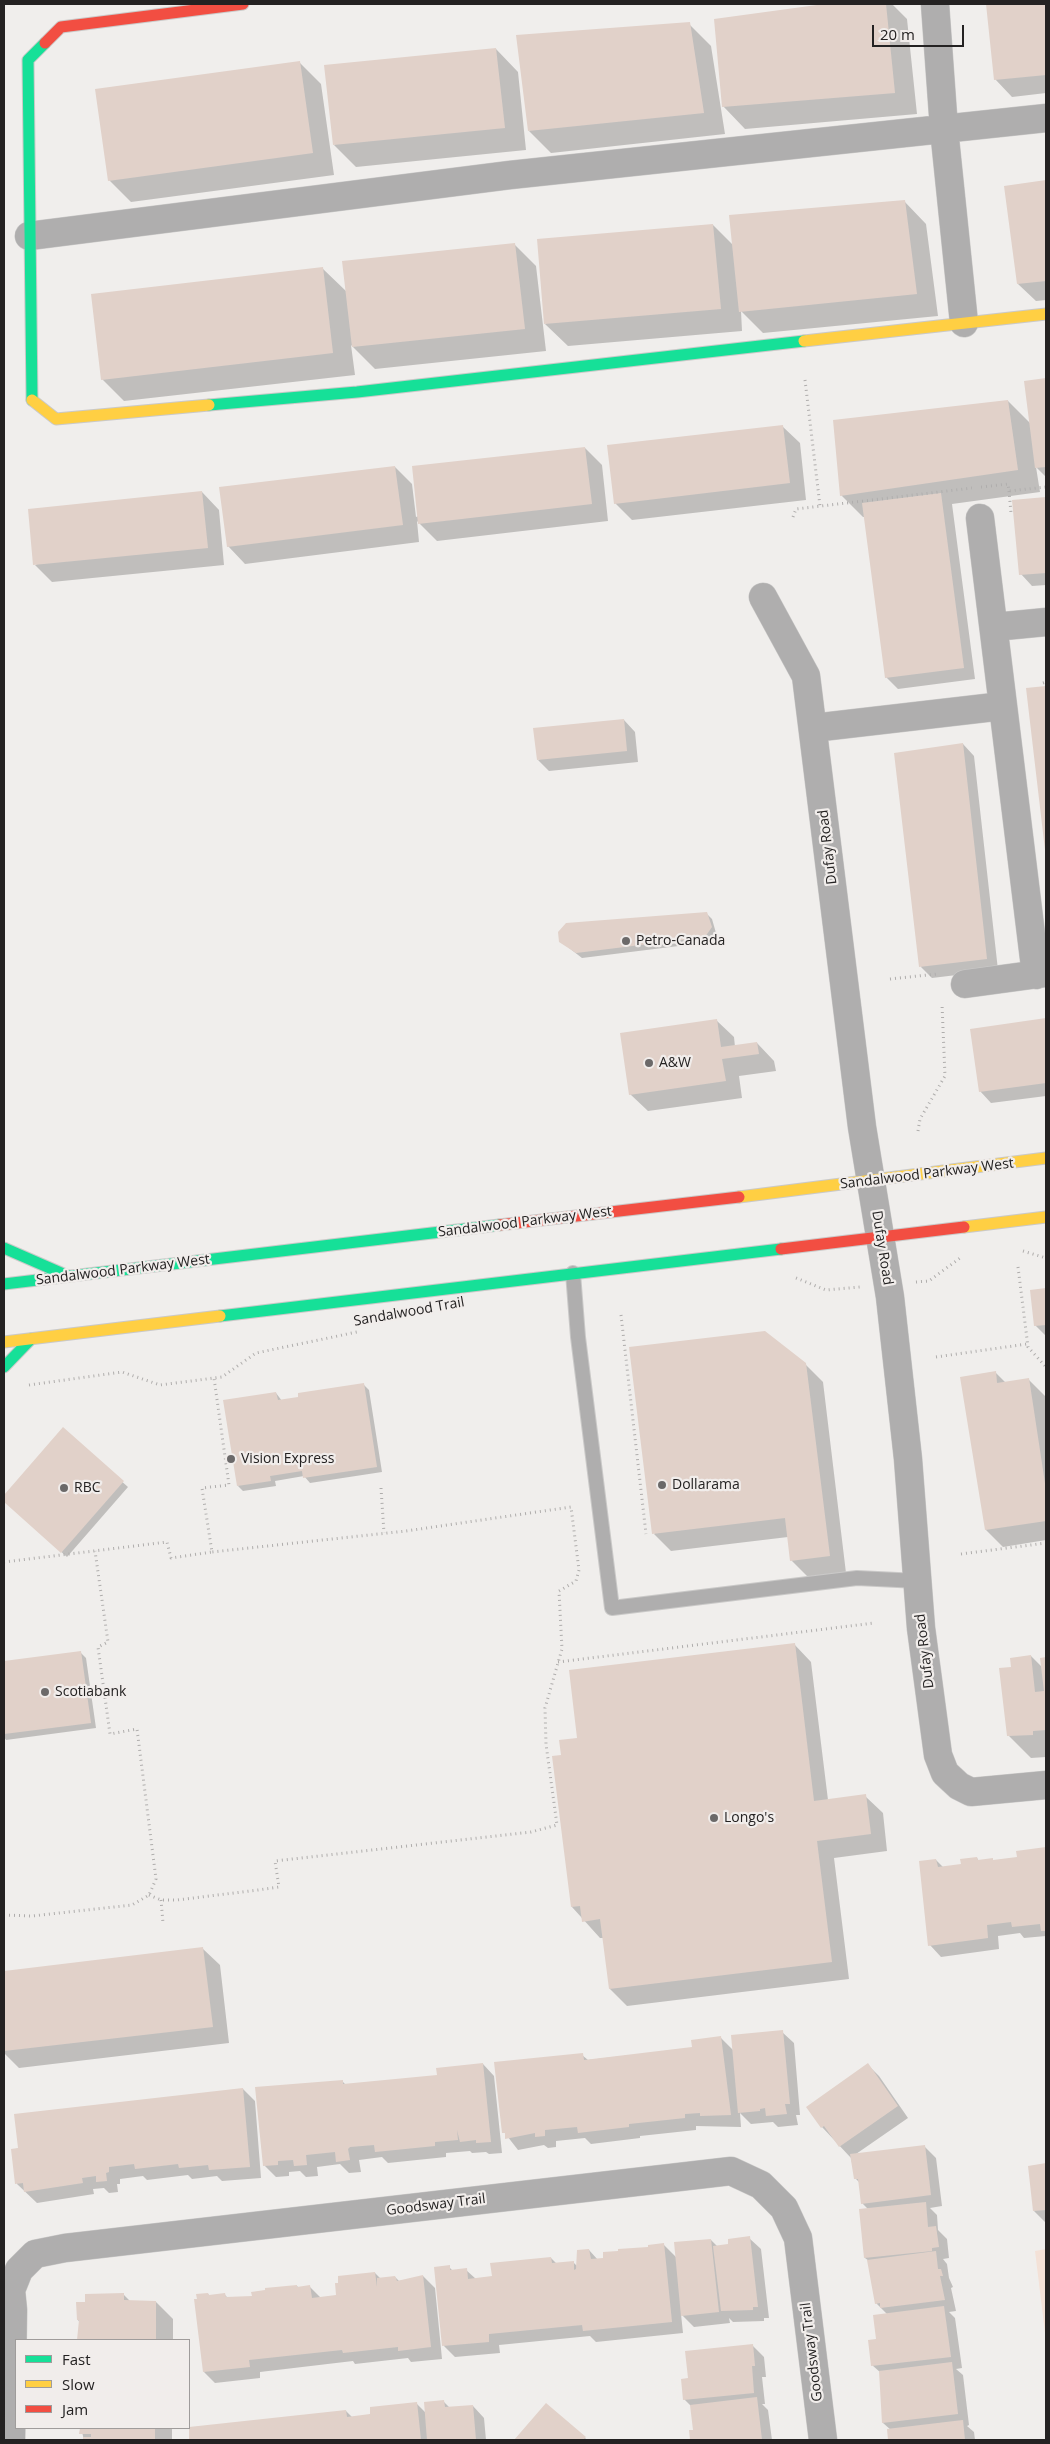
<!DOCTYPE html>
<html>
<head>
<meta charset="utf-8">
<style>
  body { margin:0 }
  #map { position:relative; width:1050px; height:2444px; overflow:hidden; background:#f0eeec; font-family:"Open Sans",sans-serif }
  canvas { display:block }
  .frame { position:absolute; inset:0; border:5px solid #242222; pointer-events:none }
  .legend { position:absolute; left:15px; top:2339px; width:175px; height:90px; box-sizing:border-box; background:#f1edeb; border:1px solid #9f9c9b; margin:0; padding:6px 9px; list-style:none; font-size:15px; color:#242222 }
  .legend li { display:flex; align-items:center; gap:10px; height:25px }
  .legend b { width:25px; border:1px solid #9f9c9b }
  .scale { position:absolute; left:872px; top:25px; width:92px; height:22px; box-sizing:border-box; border:2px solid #242222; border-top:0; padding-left:6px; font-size:15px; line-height:18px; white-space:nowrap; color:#242222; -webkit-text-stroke:4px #f1edeb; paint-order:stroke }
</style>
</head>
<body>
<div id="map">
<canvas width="1050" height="2444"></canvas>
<div class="frame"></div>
<ul class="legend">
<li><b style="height:6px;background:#16e098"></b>Fast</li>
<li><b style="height:6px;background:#ffcf43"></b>Slow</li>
<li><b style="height:6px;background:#f24e42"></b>Jam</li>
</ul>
<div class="scale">20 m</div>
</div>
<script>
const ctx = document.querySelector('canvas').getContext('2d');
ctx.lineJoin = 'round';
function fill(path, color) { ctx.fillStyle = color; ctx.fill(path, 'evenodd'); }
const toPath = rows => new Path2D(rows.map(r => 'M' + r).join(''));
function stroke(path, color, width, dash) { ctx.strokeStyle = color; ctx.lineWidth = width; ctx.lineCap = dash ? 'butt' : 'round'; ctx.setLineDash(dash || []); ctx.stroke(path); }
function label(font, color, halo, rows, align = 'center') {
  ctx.font = font + ' "Open Sans",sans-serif'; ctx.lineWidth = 4.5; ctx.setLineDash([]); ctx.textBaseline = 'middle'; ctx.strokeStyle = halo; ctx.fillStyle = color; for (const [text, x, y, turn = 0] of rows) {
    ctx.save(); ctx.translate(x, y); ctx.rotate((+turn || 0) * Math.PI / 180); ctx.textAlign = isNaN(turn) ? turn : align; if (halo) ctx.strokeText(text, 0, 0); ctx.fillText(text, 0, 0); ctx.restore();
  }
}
fill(toPath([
  [1046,2249,1046,2341,1035,2251]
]), '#f3e1d7');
fill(toPath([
  [833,4,892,4,907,19,917,114,745,129,723,106,716,20],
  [987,4,1046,4,1046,93,1012,97,995,79],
  [689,24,711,46,725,134,551,153,529,131],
  [496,49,518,72,526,150,356,167,334,145],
  [299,62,321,84,334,175,131,202,109,180],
  [1046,181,1046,300,1036,301,1018,284,1006,187],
  [904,201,926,224,938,316,763,333,741,311,742,331,568,346,545,324,713,225,734,246],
  [514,244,536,266,546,351,375,369,351,345,355,375,124,401,102,379,322,268,347,292],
  [1046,380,1046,477,1036,467,1040,492,952,504,975,679,898,689,886,677,865,517,863,517,841,495,1008,401,1031,424,1025,382],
  [782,426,800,443,806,500,632,520,615,503],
  [585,448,602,465,608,521,437,541,417,521,419,542,245,564,228,546,395,467,412,484,416,517],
  [202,492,219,510,224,565,52,582,35,565],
  [1046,498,1046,585,1032,586,1021,574,1014,501],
  [1046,688,1046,850,1028,689],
  [624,720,635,732,638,762,549,771,538,760],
  [963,744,974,756,998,970,932,978,921,967],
  [706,913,712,919,716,933,711,942,582,958,560,941],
  [1046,1019,1046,1096,991,1103,980,1091,972,1030],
  [716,1020,734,1037,735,1047,757,1043,774,1061,776,1071,739,1076,742,1098,648,1111,630,1094],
  [1046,1290,1046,1336,1035,1325,1032,1291],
  [805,1364,823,1382,846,1573,808,1577,791,1560,788,1537,671,1551,654,1534],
  [995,1372,1006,1383,1028,1379,1045,1396,1046,1540,1003,1547,986,1530],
  [363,1384,369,1390,382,1472,310,1483,304,1476,275,1481,276,1486,243,1491,238,1486,276,1393,282,1401],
  [63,1429,128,1487,67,1557,4,1501,4,1497],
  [794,1644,811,1662,828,1800,865,1796,883,1813,887,1851,834,1858,849,1979,627,2006,610,1989,604,1938,600,1938,572,1907,562,1756,579,1739],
  [80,1652,86,1658,96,1728,6,1740,4,1737,4,1663],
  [1031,1656,1043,1668,1042,1659,1046,1658,1046,1757,1031,1758,1008,1735,1012,1668],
  [1046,1849,1046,1936,1024,1938,1020,1933,998,1936,999,1949,941,1957,930,1945,936,1860,943,1867,962,1865,977,1858,979,1861,994,1861,1018,1858,1018,1852],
  [202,1948,220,1965,229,2043,19,2068,4,2053,4,1972],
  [782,2032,794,2043,800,2115,796,2115,798,2125,778,2127,773,2122,751,2124,740,2113,741,2127,696,2126,696,2130,640,2136,640,2138,591,2144,585,2138,556,2141,556,2147,548,2148,544,2145,518,2150,504,2132,582,2055,588,2060,693,2048,721,2038,734,2051],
  [483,2064,494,2076,502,2153,489,2154,486,2152,472,2153,470,2151,446,2153,446,2157,388,2163,382,2157,359,2160,361,2172,349,2173,340,2164,317,2167,318,2176,306,2177,300,2171,289,2172,289,2176,276,2177,264,2165,342,2081,346,2085,438,2076],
  [868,2065,879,2076,908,2118,856,2154,924,2146,936,2158,942,2206,930,2208,937,2215,938,2230,947,2239,949,2258,943,2259,947,2264,949,2278,953,2287,951,2288,956,2311,949,2312,955,2318,962,2368,956,2369,963,2375,969,2425,967,2426,974,2432,975,2440,889,2440,888,2430,891,2430,883,2423,881,2373,872,2365,877,2340,887,2314,876,2303,869,2261,865,2258,868,2209,862,2203,860,2183,855,2178,851,2158,822,2127],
  [243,2089,255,2101,261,2178,222,2181,217,2176,192,2179,188,2175,147,2180,143,2176,120,2179,120,2184,117,2184,118,2192,109,2193,104,2188,93,2189,94,2194,37,2203,17,2184,12,2150],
  [1046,2164,1046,2223,1034,2211,1029,2167],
  [749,2238,761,2249,769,2318,764,2318,764,2321,733,2322,729,2318,730,2323,694,2327,681,2314,683,2333,596,2342,590,2336,499,2345,500,2353,455,2357,444,2346,449,2267,453,2271,466,2270,476,2279,493,2277,551,2258,557,2264,573,2262,578,2267,589,2250,598,2260,663,2244,676,2257,711,2240,718,2247,730,2245],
  [375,2273,381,2279,395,2277,399,2281,423,2276,435,2288,442,2359,411,2362,408,2358,355,2364,353,2361,260,2372,260,2378,215,2383,204,2372,208,2294,210,2296,225,2295,228,2298,253,2297,297,2286,299,2288,310,2287,321,2298,338,2296],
  [124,2295,131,2302,156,2302,173,2319,173,2340,79,2340,80,2323,78,2320],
  [752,2345,764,2357,766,2377,762,2377,765,2404,762,2404,768,2410,772,2440,691,2440,690,2432,694,2431,691,2406,684,2399,689,2379],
  [444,2402,450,2408,473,2406,484,2418,486,2440,190,2440,189,2428,346,2411,352,2417,372,2415,417,2404,426,2413],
  [546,2405,585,2438,587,2440,516,2440],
  [81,2428,172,2428,172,2440,84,2440]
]), '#0003');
fill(toPath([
  [824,4,886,4,895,93,722,107,714,19],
  [986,4,1046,4,1046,75,994,80],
  [690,22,704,113,528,131,516,35],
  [496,48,505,128,333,145,324,65],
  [300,61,313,153,108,181,95,89],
  [1046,180,1046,281,1017,284,1004,186],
  [905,200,917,294,739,312,729,215],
  [713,224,721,309,544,324,537,239],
  [515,243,525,329,352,347,342,261],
  [323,267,333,353,101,380,91,294],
  [1046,378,1046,467,1035,468,1024,381],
  [1008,400,1018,470,840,496,833,420],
  [783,425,790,483,614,504,607,445],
  [585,447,592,504,418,524,412,466],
  [395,466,403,525,227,547,219,487],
  [202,491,208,548,33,565,28,509],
  [941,493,964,668,885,678,862,503],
  [1046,497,1046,573,1019,575,1012,500],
  [1046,686,1046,850,1045,850,1026,688],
  [624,719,627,751,537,760,533,728],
  [963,743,987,959,919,967,894,753],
  [707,912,712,927,705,937,576,953,559,942,558,932,566,923],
  [1046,1018,1046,1083,979,1092,970,1029],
  [717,1019,721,1047,757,1042,759,1054,722,1059,726,1081,629,1095,620,1033],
  [1046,1288,1046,1325,1034,1326,1030,1290],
  [765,1331,806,1363,830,1556,790,1561,785,1518,652,1534,629,1347],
  [996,1371,997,1383,1029,1378,1046,1490,1046,1521,985,1530,960,1377],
  [364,1383,377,1467,303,1478,302,1471,270,1476,271,1481,237,1486,223,1400,276,1392,278,1400,298,1397,298,1393],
  [63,1427,124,1481,61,1553,4,1502,4,1495],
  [795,1643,814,1801,866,1794,871,1834,817,1841,832,1962,609,1989,600,1919,582,1922,580,1906,571,1907,552,1756,561,1755,559,1740,577,1738,569,1670],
  [81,1651,91,1723,4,1734,4,1661],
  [1031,1655,1035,1692,1044,1691,1040,1658,1046,1657,1046,1730,1033,1731,1033,1735,1007,1736,999,1668,1011,1667,1010,1658],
  [1046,1847,1046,1931,1041,1931,1040,1924,1012,1927,1011,1922,987,1925,988,1938,928,1946,919,1861,936,1859,938,1867,961,1864,960,1859,977,1857,978,1860,993,1858,993,1860,1017,1857,1016,1851],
  [203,1947,213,2027,4,2051,4,1971],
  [783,2030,790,2104,785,2104,787,2114,766,2116,765,2108,760,2109,760,2111,738,2113,731,2035],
  [721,2036,731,2115,700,2116,700,2113,685,2114,685,2118,629,2124,629,2127,578,2133,577,2127,545,2130,545,2136,535,2137,535,2133,505,2139,505,2133,502,2133,494,2062,583,2053,584,2060,692,2047,691,2040],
  [483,2063,491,2142,476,2143,476,2140,460,2142,457,2130,458,2140,435,2142,435,2146,375,2152,374,2145,350,2147,348,2149,350,2160,336,2162,335,2152,306,2155,307,2165,294,2166,293,2160,278,2161,278,2165,263,2166,255,2087,343,2080,343,2084,437,2075,436,2068],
  [868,2063,898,2106,839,2147,824,2126,821,2128,806,2107],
  [243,2088,250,2167,209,2170,208,2165,179,2168,178,2164,135,2169,134,2164,109,2167,109,2172,106,2173,107,2181,96,2182,96,2176,82,2178,83,2183,24,2192,23,2183,15,2184,11,2149,18,2148,14,2114],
  [925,2145,931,2195,861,2204,858,2179,854,2179,850,2154],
  [1046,2163,1046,2210,1033,2211,1028,2166],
  [926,2202,928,2227,936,2226,939,2247,932,2248,932,2251,864,2258,859,2209],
  [750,2236,758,2307,753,2307,753,2310,721,2311,713,2246,728,2244,728,2239],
  [711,2239,719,2312,681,2316,674,2242],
  [664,2243,672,2322,583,2331,582,2325,489,2334,489,2342,442,2346,434,2267,450,2265,450,2270,467,2268,468,2279,492,2276,490,2263,551,2257,552,2263,574,2261,574,2270,576,2269,577,2250,589,2249,591,2259,603,2258,603,2252,618,2251,618,2249,648,2247,648,2245],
  [936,2251,938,2269,941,2269,943,2276,940,2276,945,2300,880,2308,880,2303,875,2304,867,2260],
  [375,2272,377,2287,377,2278,395,2276,397,2281,423,2275,431,2347,398,2351,398,2347,343,2353,342,2350,249,2360,250,2367,203,2372,194,2299,197,2299,196,2294,208,2293,209,2295,225,2293,226,2297,252,2296,251,2292,265,2290,265,2288,297,2285,297,2287,310,2285,312,2298,336,2295,335,2283,338,2283,338,2276],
  [124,2293,124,2300,156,2301,156,2340,77,2340,79,2320,77,2320,76,2302,85,2302,85,2294],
  [944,2306,951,2357,871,2366,868,2340,876,2339,873,2315],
  [753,2344,755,2366,752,2366,754,2393,683,2400,681,2379,688,2378,685,2351],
  [952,2362,958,2414,882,2423,879,2371],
  [757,2397,762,2440,690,2440,689,2430,693,2430,690,2405],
  [444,2400,445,2407,473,2405,476,2440,427,2440,424,2402],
  [417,2402,421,2440,189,2440,189,2427,346,2410,347,2417,370,2414,370,2407],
  [546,2403,586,2437,583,2440,514,2440],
  [963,2420,965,2440,888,2440,887,2429],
  [80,2428,155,2428,155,2440,83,2440,83,2437,91,2437,91,2434,79,2434]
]), '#e1d1c9');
const lane = toPath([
  [573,1273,578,1337,612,1608,857,1578,918,1581]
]);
const street = toPath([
  [935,4,944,129,964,323],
  [29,236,510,175,1046,118],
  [980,518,1036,975],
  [763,597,806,676,862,1127,890,1297,908,1459,921,1628,938,1755,945,1773,959,1786,971,1792,1046,1785],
  [994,627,1046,622],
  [813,728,1003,706],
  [965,984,1046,973],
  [11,2440,13,2310,11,2290,19,2270,35,2254,65,2248,731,2171,761,2185,784,2208,798,2238,823,2440]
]);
const fast = toPath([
  [32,400,28,60,45,43],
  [209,405,357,392,804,341],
  [4,1248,68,1276],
  [4,1284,499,1225],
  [220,1316,781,1249],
  [4,1367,31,1339]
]);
const slow = toPath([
  [804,341,1046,314],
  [32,400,56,419,209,405],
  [739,1197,1046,1158],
  [964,1227,1046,1217],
  [4,1342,220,1316]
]);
const jam = toPath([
  [45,43,61,27,243,4],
  [499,1225,739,1197],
  [781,1249,964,1227]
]);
stroke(lane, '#cac9c8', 16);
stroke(street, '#cac9c8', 29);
stroke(fast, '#cac9c8', 13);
stroke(slow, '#cac9c8', 13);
stroke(jam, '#cac9c8', 13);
stroke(toPath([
  [805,380,820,506],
  [981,487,1008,484,1009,491,1046,487],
  [1009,491,1011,513],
  [793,517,796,509,972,488],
  [1043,683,1046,682],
  [890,979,937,974],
  [918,1131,920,1119,945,1076,942,1004],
  [1023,1251,1046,1258],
  [1018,1267,1028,1347,1046,1367],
  [796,1278,826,1290,860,1287],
  [916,1282,929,1281,960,1258],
  [621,1315,646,1534],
  [936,1357,1027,1344],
  [29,1385,122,1372,160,1385,222,1377,256,1353,357,1332],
  [381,1488,384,1533],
  [961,1554,1046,1543],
  [4,1562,167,1542,171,1558,212,1552,202,1488,229,1485,214,1378],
  [558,1662,874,1623],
  [149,1895,161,1900,177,1900,258,1890,279,1887,275,1861,531,1832,557,1825,546,1744,545,1708,562,1649,559,1591,576,1581,579,1570,571,1507,406,1531,212,1552],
  [161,1900,163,1923],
  [4,1915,32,1916,132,1905,149,1895,156,1879,137,1729,110,1734,98,1647,108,1642,95,1551]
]), '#afadac', 3, [1, 4]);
stroke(lane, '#afaeae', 14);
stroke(street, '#afaeae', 28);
stroke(fast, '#16e098', 11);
stroke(slow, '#ffcf43', 11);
stroke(jam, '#f24e42', 11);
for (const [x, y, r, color] of [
  [626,941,5,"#6b6969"],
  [649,1063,5,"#6b6969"],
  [231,1459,5,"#6b6969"],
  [662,1485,5,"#6b6969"],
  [64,1488,5,"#6b6969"],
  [45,1692,5,"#6b6969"],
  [714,1818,5,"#6b6969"]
]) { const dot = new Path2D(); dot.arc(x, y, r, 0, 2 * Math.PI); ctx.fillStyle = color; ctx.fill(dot); stroke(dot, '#f1edeb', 2); }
label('14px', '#242222', '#f1edeb', [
  ["Dufay Road",828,847,-97],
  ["Sandalwood Parkway West",927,1174,-7],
  ["Sandalwood Parkway West",525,1222,-7],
  ["Dufay Road",882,1248,81],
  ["Sandalwood Parkway West",123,1270,-7],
  ["Sandalwood Trail",409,1312,-10],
  ["Dufay Road",925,1651,-97],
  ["Goodsway Trail",436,2205,-7],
  ["Goodsway Trail",812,2352,-97]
]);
label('14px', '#242222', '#f1edeb', [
  ["Petro-Canada",636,941],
  ["A&W",659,1063],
  ["Vision Express",241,1459],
  ["Dollarama",672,1485],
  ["RBC",74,1488],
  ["Scotiabank",55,1692],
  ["Longo's",724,1818]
], 'left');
</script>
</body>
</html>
